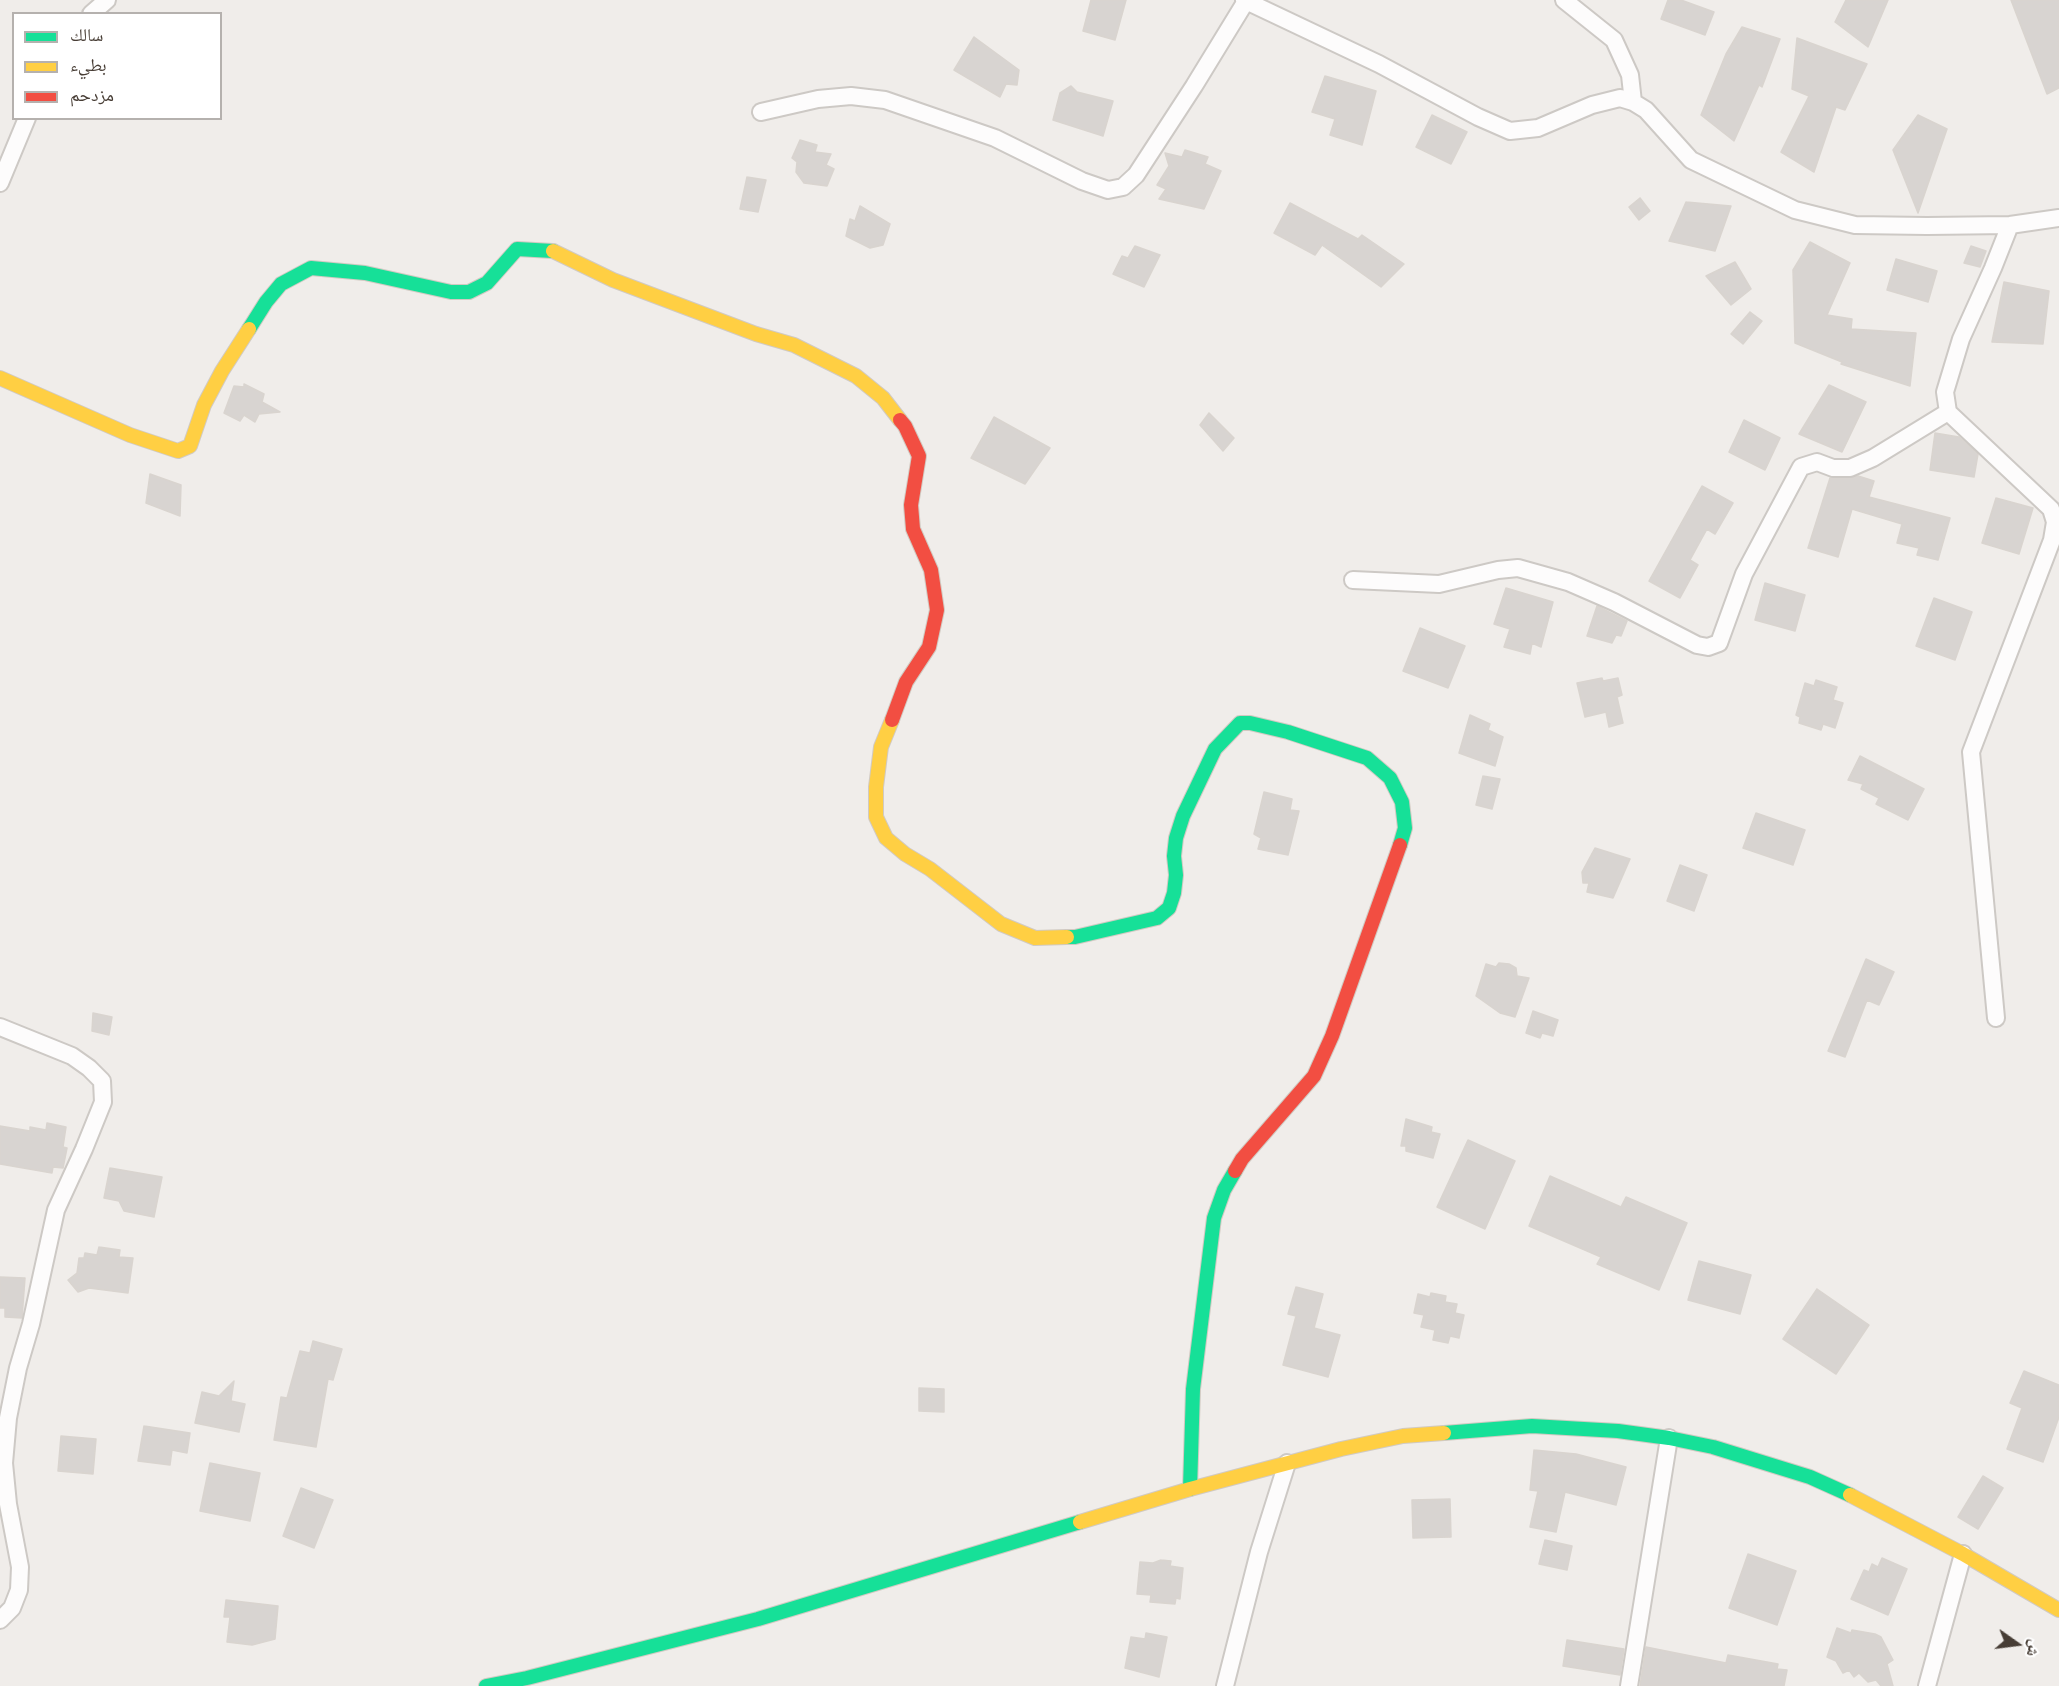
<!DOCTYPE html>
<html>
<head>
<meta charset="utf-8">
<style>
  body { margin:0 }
  #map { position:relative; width:2059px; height:1686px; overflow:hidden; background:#f0edea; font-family:Inter,"Noto Naskh Arabic",sans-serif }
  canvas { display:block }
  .legend { position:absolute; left:12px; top:12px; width:210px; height:108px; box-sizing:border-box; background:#fff; border:2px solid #b5b1ae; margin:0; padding:8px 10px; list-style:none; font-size:18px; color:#473d35 }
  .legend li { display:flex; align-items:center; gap:12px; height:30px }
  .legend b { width:30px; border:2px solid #b5b1ae }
  .north { position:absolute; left:1987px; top:1614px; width:60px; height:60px; -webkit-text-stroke:4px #fff; paint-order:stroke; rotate:104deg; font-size:16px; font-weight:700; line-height:24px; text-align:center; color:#473d35 }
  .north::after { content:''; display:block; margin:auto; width:21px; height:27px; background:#473d35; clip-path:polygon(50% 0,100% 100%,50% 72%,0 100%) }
</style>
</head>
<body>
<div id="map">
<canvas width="2059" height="1686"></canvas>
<ul class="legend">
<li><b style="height:8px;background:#16e098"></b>سالك</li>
<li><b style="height:8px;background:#ffcf43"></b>بطيء</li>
<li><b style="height:8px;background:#f24e42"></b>مزدحم</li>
</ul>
<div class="north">ش</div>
</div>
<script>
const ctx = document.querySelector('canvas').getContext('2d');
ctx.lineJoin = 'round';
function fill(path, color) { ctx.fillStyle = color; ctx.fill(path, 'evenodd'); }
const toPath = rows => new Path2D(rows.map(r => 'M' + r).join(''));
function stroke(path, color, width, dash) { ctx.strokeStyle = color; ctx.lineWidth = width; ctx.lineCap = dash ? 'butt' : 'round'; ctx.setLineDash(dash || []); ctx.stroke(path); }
const building = toPath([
  [1091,0,1126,0,1115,40,1083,31,1091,0],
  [1668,0,1681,0,1714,12,1705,35,1661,19,1668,0],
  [1846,0,1888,0,1868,47,1835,22,1846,0],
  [2011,0,2059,0,2059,88,2047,94,2011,0],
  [1742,27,1780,39,1762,87,1759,85,1734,141,1701,115,1726,54,1742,27],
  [974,37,1019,70,1017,85,1006,84,1000,97,954,70,974,37],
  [1797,38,1867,64,1845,110,1836,107,1814,172,1781,152,1809,96,1792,89,1797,38],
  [1325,76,1376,91,1362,145,1330,135,1335,119,1312,112,1325,76],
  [1071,86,1077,92,1113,101,1103,136,1053,120,1060,93,1071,86],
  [1432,115,1467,132,1451,164,1416,147,1432,115],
  [1918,115,1947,129,1918,213,1893,150,1918,115],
  [800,140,817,145,815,152,831,154,826,165,834,169,827,186,804,183,796,172,797,162,792,158,800,140],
  [1185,150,1208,157,1205,164,1221,171,1204,209,1159,199,1166,189,1157,185,1169,166,1165,153,1182,157,1185,150],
  [747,177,766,180,758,212,740,209,747,177],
  [1640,198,1650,211,1639,220,1629,207,1640,198],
  [1686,202,1731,206,1715,251,1669,241,1686,202],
  [1290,203,1358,239,1362,235,1404,264,1381,287,1322,245,1315,255,1274,233,1290,203],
  [860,206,890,224,883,245,870,248,846,236,850,219,855,221,860,206],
  [1810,242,1850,263,1827,315,1852,319,1851,329,1916,333,1910,386,1841,364,1842,362,1795,343,1793,270,1810,242],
  [1135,246,1160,255,1144,287,1113,274,1122,256,1128,258,1135,246],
  [1971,246,1986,251,1980,267,1964,263,1971,246],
  [1896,259,1937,271,1928,302,1887,290,1896,259],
  [1735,262,1751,289,1731,305,1706,276,1735,262],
  [2004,282,2049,291,2043,344,1992,342,2004,282],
  [1750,312,1762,321,1743,344,1731,334,1750,312],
  [244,384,264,394,262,402,280,412,259,414,255,422,244,415,240,421,224,413,234,386,244,387,244,384],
  [1829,385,1866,402,1842,452,1799,434,1829,385],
  [1209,413,1234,438,1223,451,1200,425,1209,413],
  [994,417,1050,448,1025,484,971,458,994,417],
  [1744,420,1780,438,1765,470,1729,452,1744,420],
  [1935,433,1959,437,1978,454,1974,477,1930,470,1935,433],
  [150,474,181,485,180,516,146,503,150,474],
  [1858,476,1874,481,1869,497,1950,518,1938,560,1917,555,1919,548,1897,543,1902,524,1852,509,1838,557,1808,548,1830,478,1850,478,1858,476],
  [1702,486,1733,503,1715,534,1707,529,1690,560,1698,565,1680,598,1649,581,1702,486],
  [1996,498,2033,508,2019,554,1982,543,1996,498],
  [1765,583,1805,595,1795,631,1755,620,1765,583],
  [1506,588,1553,602,1541,647,1532,643,1530,654,1504,647,1510,629,1494,624,1506,588],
  [1934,598,1972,612,1955,660,1916,646,1934,598],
  [1597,606,1627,621,1621,636,1616,635,1612,643,1587,636,1597,606],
  [1420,628,1465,646,1448,688,1403,671,1420,628],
  [1602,678,1603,681,1618,678,1622,695,1617,697,1623,723,1609,727,1606,712,1585,717,1577,683,1602,678],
  [1816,680,1837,687,1833,700,1843,703,1835,728,1823,724,1821,730,1799,723,1800,717,1796,715,1805,683,1814,686,1816,680],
  [1470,715,1490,724,1488,730,1503,737,1495,766,1459,753,1470,715],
  [1860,756,1924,789,1908,820,1876,804,1879,798,1861,789,1863,784,1848,780,1860,756],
  [1483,776,1500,779,1492,809,1476,805,1483,776],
  [1264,792,1292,799,1290,810,1299,811,1288,855,1258,849,1261,838,1254,834,1264,792],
  [1756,813,1805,830,1793,865,1743,848,1756,813],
  [1595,848,1630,859,1613,898,1587,892,1589,883,1583,883,1582,872,1595,848],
  [1680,865,1707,875,1694,911,1667,901,1680,865],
  [1866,959,1894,972,1879,1005,1867,1000,1845,1057,1828,1051,1866,959],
  [1499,963,1509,964,1516,968,1517,976,1529,978,1515,1017,1500,1013,1476,996,1486,964,1496,967,1499,963],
  [1533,1011,1558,1020,1553,1036,1542,1033,1540,1038,1526,1033,1533,1011],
  [93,1013,112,1017,109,1035,92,1031,93,1013],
  [1406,1119,1432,1127,1431,1132,1440,1134,1433,1158,1406,1151,1406,1146,1401,1146,1406,1119],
  [47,1123,66,1127,63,1147,67,1148,63,1168,53,1167,52,1173,0,1164,0,1126,30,1131,30,1127,46,1130,47,1123],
  [1468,1140,1515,1161,1485,1229,1437,1207,1468,1140],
  [110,1168,162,1177,154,1217,124,1211,119,1201,104,1198,110,1168],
  [1550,1176,1621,1207,1626,1197,1687,1223,1659,1290,1597,1264,1601,1257,1529,1226,1550,1176],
  [99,1247,120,1250,119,1257,133,1258,128,1293,89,1288,78,1292,68,1280,77,1273,79,1258,84,1258,85,1253,97,1255,99,1247],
  [1699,1261,1751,1275,1740,1314,1688,1300,1699,1261],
  [0,1277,25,1278,22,1318,5,1317,5,1308,0,1308,0,1277],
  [1296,1287,1323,1294,1314,1328,1340,1335,1328,1377,1283,1365,1296,1316,1288,1314,1296,1287],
  [1817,1289,1869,1325,1836,1374,1783,1339,1817,1289],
  [1431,1293,1446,1296,1445,1302,1457,1304,1455,1313,1464,1315,1459,1338,1450,1336,1448,1343,1433,1340,1435,1330,1421,1327,1424,1315,1414,1313,1418,1294,1430,1297,1431,1293],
  [313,1341,342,1349,333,1380,328,1379,316,1447,274,1440,281,1397,287,1398,300,1351,310,1353,313,1341],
  [2024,1371,2059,1385,2059,1417,2043,1462,2007,1449,2022,1408,2010,1403,2024,1371],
  [234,1381,231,1401,245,1404,239,1432,195,1423,202,1392,219,1396,234,1381],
  [919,1388,944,1389,944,1412,919,1411,919,1388],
  [144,1426,190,1433,187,1453,172,1450,170,1465,138,1461,144,1426],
  [61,1436,96,1439,93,1474,58,1471,61,1436],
  [1534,1450,1576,1454,1626,1467,1616,1505,1565,1492,1556,1532,1530,1527,1538,1491,1530,1490,1534,1450],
  [210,1463,260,1473,250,1521,200,1511,210,1463],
  [1983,1476,2003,1488,1978,1529,1958,1517,1983,1476],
  [301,1488,333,1500,314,1548,283,1536,301,1488],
  [1450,1499,1451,1537,1413,1538,1412,1500,1450,1499],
  [1545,1540,1572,1546,1567,1570,1539,1564,1545,1540],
  [1748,1554,1796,1571,1777,1625,1729,1608,1748,1554],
  [1882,1558,1907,1569,1888,1615,1851,1599,1864,1570,1869,1572,1872,1564,1878,1567,1882,1558],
  [1161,1560,1171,1561,1170,1566,1183,1568,1180,1599,1176,1598,1175,1604,1150,1602,1151,1595,1137,1594,1140,1562,1153,1563,1161,1560],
  [226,1600,278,1606,275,1639,252,1645,227,1642,230,1617,224,1617,226,1600],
  [1837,1628,1851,1633,1852,1630,1875,1634,1881,1637,1893,1660,1887,1664,1893,1686,1881,1686,1876,1680,1868,1682,1859,1673,1854,1677,1849,1670,1843,1673,1836,1661,1827,1657,1837,1628],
  [1146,1633,1167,1637,1159,1677,1125,1668,1131,1637,1145,1639,1146,1633],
  [1567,1640,1624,1649,1620,1675,1563,1666,1567,1640],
  [1646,1647,1726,1663,1728,1655,1778,1664,1777,1669,1787,1670,1784,1686,1640,1686,1646,1647]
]);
fill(building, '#d8d4d1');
stroke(building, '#d9d4cf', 1.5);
const street = toPath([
  [1244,0,1379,64,1478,117,1510,131,1538,128,1592,105,1620,98,1633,102,1646,110,1691,160,1795,210,1855,225,1927,226,2010,225,2059,218],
  [1564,0,1614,40,1630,75,1633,102],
  [91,14,107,0],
  [761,112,818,99,851,96,885,100,995,138,1082,181,1108,190,1123,187,1136,175,1194,86,1246,1],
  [0,183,27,118],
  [1353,580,1439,584,1498,570,1518,568,1568,582,1614,602,1697,645,1708,647,1719,643,1744,574,1801,467,1817,462,1833,468,1850,468,1873,458,1948,412],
  [1996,1018,1971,752,2052,540,2055,522,2051,509,1948,412,1945,392,1961,339,1993,268,2010,225],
  [0,1027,72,1056,89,1068,102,1081,103,1102,84,1149,56,1210,31,1324,18,1368,8,1418,4,1463,8,1504,20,1567,19,1590,12,1608,0,1620],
  [1225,1686,1259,1552,1287,1463],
  [1629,1686,1669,1438],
  [1927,1686,1963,1554]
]);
const fast = toPath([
  [249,329,266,302,281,284,311,268,365,273,451,292,469,292,487,283,517,249,553,251],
  [1067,937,1075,937,1157,918,1169,908,1174,893,1176,875,1174,856,1176,838,1183,816,1215,749,1240,723,1250,723,1288,732,1367,758,1390,778,1402,802,1405,828,1400,845],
  [1444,1433,1532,1426,1618,1431,1669,1438,1713,1447,1810,1477,1850,1495],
  [1190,1489,1193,1389,1214,1218,1224,1190,1235,1171],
  [486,1686,527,1678,758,1619,1080,1522]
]);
const slow = toPath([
  [553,251,613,280,756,334,794,345,856,376,883,398,900,420],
  [0,378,130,435,178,451,190,446,204,405,222,371,249,329],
  [892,720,881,747,876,787,876,817,886,838,905,854,930,869,1001,924,1035,938,1067,937],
  [1850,1495,1963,1554,2059,1610],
  [1080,1522,1190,1489,1341,1449,1403,1436,1444,1433]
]);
const jam = toPath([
  [892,720,906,682,929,647,937,610,931,570,913,529,911,505,919,456,905,426,900,420],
  [1235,1171,1242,1159,1314,1076,1332,1036,1400,845]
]);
stroke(street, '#cdc9c5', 20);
stroke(fast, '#d1cac2', 16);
stroke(slow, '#d1cac2', 16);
stroke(jam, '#d1cac2', 16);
stroke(street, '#fdfcfc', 16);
stroke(fast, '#16e098', 14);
stroke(slow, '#ffcf43', 14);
stroke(jam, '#f24e42', 14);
</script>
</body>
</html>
